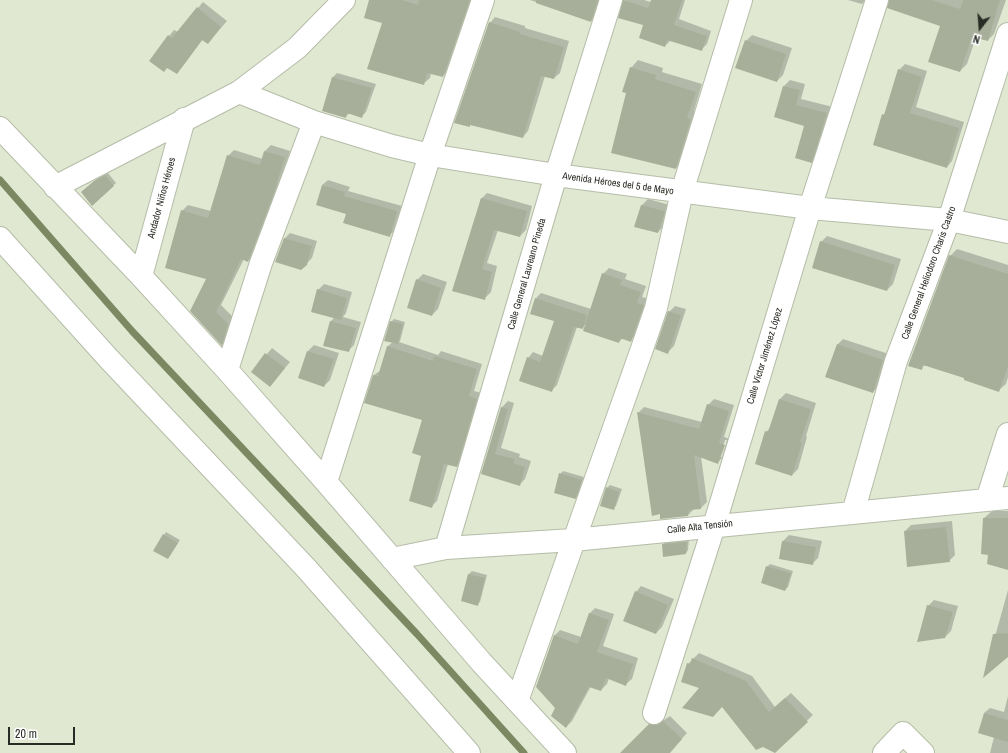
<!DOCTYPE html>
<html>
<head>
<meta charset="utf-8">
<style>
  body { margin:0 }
  #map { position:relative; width:1008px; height:753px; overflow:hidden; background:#e0e8d2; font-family:"Archivo Narrow",sans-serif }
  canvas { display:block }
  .north { position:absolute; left:960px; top:8px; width:40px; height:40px; -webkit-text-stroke:3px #fff; paint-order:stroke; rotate:197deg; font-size:11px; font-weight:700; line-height:16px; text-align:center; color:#292c24 }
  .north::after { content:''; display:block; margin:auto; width:14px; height:18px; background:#292c24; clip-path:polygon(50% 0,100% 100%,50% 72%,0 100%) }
  .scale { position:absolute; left:8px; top:727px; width:67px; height:18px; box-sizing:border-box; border:2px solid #292c24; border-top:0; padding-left:5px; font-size:12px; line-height:14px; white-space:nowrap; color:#292c24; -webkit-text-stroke:3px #fff; paint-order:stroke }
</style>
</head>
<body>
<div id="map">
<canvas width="1008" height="753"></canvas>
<div class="north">N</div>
<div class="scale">20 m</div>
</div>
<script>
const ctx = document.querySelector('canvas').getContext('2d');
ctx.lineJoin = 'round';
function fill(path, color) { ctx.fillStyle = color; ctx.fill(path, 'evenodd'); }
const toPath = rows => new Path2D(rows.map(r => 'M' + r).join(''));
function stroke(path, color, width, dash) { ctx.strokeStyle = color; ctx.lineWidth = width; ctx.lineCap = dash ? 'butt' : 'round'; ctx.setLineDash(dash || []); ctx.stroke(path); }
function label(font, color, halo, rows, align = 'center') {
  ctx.font = font + ' "Archivo Narrow",sans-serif'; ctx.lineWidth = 3.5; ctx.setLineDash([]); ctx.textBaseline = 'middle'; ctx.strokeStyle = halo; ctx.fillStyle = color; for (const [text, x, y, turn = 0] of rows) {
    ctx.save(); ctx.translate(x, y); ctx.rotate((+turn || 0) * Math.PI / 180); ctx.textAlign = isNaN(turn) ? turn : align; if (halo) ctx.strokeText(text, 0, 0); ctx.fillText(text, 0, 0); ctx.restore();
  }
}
fill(toPath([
  [371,0,473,0,449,70,443,76,431,73,430,78,423,84,383,22],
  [530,0,602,0,597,14,591,21],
  [625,0,644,0,651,2,652,0,685,0,679,19,711,31,707,44,701,50,671,40,665,46,644,25,624,1],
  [848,0,866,0,862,4],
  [890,0,1006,0,994,34,988,40,976,37,967,64,960,71,941,25],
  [203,2,227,21,208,43,203,39,182,67,176,73,169,36,174,30,178,32],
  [495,17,525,26,525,28,569,41,560,73,554,78,545,76,528,131,523,137,471,124,469,126,490,23],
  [752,35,792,48,783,75,777,81,746,41],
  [638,60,663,68,662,72,702,84,694,111,698,112,683,161,676,168,627,93,631,68],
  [905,64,927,71,916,107,964,122,952,161,947,167,883,115,886,112,899,70],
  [337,73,376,84,366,112,361,117,350,113,345,117,324,111,333,77],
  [790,80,805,84,801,99,833,107,817,155,811,161,805,125,775,116,784,86],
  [271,145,290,151,277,193,254,255,248,261,244,259,221,305,234,318,227,339,222,344,208,279,182,211,188,205,211,211,228,156,234,150,263,159,265,151],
  [108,173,116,183,92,204,85,190,98,178],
  [328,180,350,187,348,191,402,206,394,231,389,236,347,213,322,185],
  [487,193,532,206,526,230,520,236,498,230,487,263,497,266,491,292,485,298,453,291,481,199],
  [648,199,670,205,664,226,658,232,635,226,642,205],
  [290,233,317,241,312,258,301,269,284,239],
  [827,236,901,259,893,284,887,290,821,242],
  [957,249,1008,265,1008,377,1006,384,999,390,965,377,926,364,922,368,950,256],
  [609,268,627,274,625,279,646,286,642,297,649,299,637,334,631,340,623,338,619,342,586,324,582,328,577,327,557,385,552,390,528,358,533,352,543,356,555,320,536,298,541,293,591,309,603,274],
  [423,274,447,282,438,309,432,315,417,280],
  [324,284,352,292,346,313,343,317,361,322,354,345,348,351,324,345,331,321,335,317,318,290],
  [675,306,686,309,674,346,668,352,669,312],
  [394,319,405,322,400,341,399,342,438,355,441,351,482,364,474,391,482,393,462,460,457,466,448,464,437,501,431,507,423,456,424,420,365,402,374,375,381,370,388,346,393,342,391,322],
  [843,339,889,354,879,386,873,392,837,345],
  [314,345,339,353,330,380,324,386,308,351],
  [272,348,290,362,270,386,252,372],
  [786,393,816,403,806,436,807,437,798,469,792,475,766,432,770,428,780,399],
  [714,399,734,405,724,437,730,439,724,456,718,462,701,456,707,502,701,508,694,509,688,515,638,413,644,407,702,422,708,405],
  [725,440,727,440,722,457,720,457],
  [508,401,514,403,501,448,520,454,519,457,531,461,525,479,519,485,482,473,502,407],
  [563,471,584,477,578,495,575,498,560,474],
  [610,485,622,489,616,506,613,508,607,488],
  [992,511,1008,511,1008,569,990,554,984,518],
  [952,521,955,555,949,561,905,531,911,525],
  [166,532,180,540,170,555,164,535],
  [789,535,822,541,818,558,812,564,780,558,783,541],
  [689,539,688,550,686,553,663,544,666,542],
  [770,564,793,571,788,587,785,590,767,567],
  [472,571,487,575,480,602,477,604,463,601,469,574],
  [641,586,674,599,662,627,656,633,636,592],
  [1008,590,1008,656,994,635,996,633],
  [934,600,958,606,951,631,945,637,928,606],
  [595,608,614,614,603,646,638,658,632,679,626,684,609,678,607,684,601,690,591,686,572,721,566,727,556,707,554,636,560,630,581,637,589,614],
  [699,653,752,676,775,707,791,693,813,715,774,752,700,687,688,664],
  [1008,696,1008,753,990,753,994,737,984,713,990,708,1004,712],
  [670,716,687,733,669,753,636,753,629,746,656,719,664,720]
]), '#0003');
stroke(toPath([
  [0,180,132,331,417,634,524,753]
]), '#7c8862', 7);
fill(toPath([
  [369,0,402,0,418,5,419,0,470,0,443,77,427,73,424,85,367,69,382,23,364,18],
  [536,0,598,0,591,22,536,3],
  [623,0,648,8,651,0,682,0,674,25,707,36,702,51,667,40,665,47,639,38,643,25,618,18],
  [889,0,932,0,960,9,963,0,1000,0,988,41,972,37,960,72,928,62,940,26,887,8],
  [197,7,221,27,208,44,202,40,177,74,167,68,164,72,149,61,168,35,172,38],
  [489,22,520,32,520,34,564,47,554,79,541,76,523,138,470,125,470,127,454,123],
  [745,40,786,54,777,82,735,68],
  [630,67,656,75,655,79,696,92,687,118,691,119,676,169,611,153,626,93,622,92],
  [898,69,922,77,910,113,959,128,947,168,873,145,882,114,884,115],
  [332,77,372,88,362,118,347,113,346,118,322,111],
  [783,86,800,90,796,105,827,113,812,163,795,158,804,126,774,117],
  [264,151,285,157,272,199,248,262,241,259,216,312,228,324,222,346,190,311,206,279,165,268,181,210,208,218,227,155,260,165],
  [105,175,114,186,92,206,81,192,94,181],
  [322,185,345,192,344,196,397,211,390,237,343,223,346,214,316,205],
  [481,198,527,211,520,237,494,230,482,269,492,272,485,300,452,291],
  [641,205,665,211,658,233,634,227],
  [284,238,312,246,307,265,301,270,275,262],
  [820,241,895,265,887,291,812,268],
  [949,255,1008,274,1008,366,999,392,964,380,964,378,923,365,922,370,908,366],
  [602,273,622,280,620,285,641,292,637,303,644,305,631,342,620,338,619,343,583,331],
  [416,279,441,288,432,316,407,308],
  [317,289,347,298,341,320,311,312],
  [535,298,587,315,583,329,574,327,552,392,519,381,527,357,540,362,554,321,530,314],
  [668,311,681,315,668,354,655,349],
  [330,321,356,328,349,352,323,346],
  [390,321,403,324,398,344,384,341],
  [837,344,883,360,873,393,825,377],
  [387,346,433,361,434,356,477,369,469,396,477,399,457,467,444,464,432,508,409,501,421,456,412,453,422,420,364,403,373,375,378,376],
  [307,351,334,359,324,387,298,378],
  [265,353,285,368,270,387,251,372],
  [779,399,811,409,800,442,802,443,792,476,755,464,765,431,768,432],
  [707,404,729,411,719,443,725,445,718,464,694,455,701,509,689,510,688,516,660,519,660,514,652,516,637,412,699,429],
  [501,407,508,409,495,454,515,459,513,463,525,467,520,486,481,474],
  [559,473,582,480,576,499,554,493],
  [606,487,619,492,614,510,600,506],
  [983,518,1008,518,1008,570,987,564,988,555,981,554],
  [946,527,950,562,907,567,904,531],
  [163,534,178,543,168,559,153,551],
  [782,541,816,547,813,565,779,559],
  [687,542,686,554,663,557,662,544],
  [766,566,791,573,785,591,761,583],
  [468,574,485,578,478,606,461,601],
  [635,591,668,605,656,634,623,621],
  [927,605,953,612,945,638,917,642],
  [589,613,609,620,597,652,633,664,626,686,606,678,601,691,589,687,566,728,551,716,555,708,536,687,554,635,578,644],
  [1008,633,1008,657,983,678,993,634],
  [692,658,746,681,769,712,785,698,808,722,775,753,763,747,756,750,722,707,713,717,682,708,699,688,681,682,687,663,690,664],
  [984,713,1008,720,1008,742,978,733],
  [663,721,682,739,670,753,620,753,649,724,657,725]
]), '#a7af9a');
const minor = toPath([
  [239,92,314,122,392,146,430,155,556,175,810,208,949,220,1008,232],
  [0,128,141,276,227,370,326,482,482,663,565,753],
  [55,187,239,92,297,48,344,0],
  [0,238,109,359,306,568,469,753],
  [141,276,184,119],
  [227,370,261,263,314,122],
  [326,482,430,155,483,0],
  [987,500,1008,434],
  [853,513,896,361,949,220,1008,34],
  [446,548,556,175,611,0],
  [392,559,446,548,573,540,1008,498],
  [517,701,643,346,656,308,682,192,741,0],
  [654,713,714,526,810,208,877,0],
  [884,753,903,733,923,753]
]);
stroke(minor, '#b5bda8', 24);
stroke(minor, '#fff', 22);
label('10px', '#292c24', '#fff', [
  ["Avenida Héroes del 5 de Mayo",618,184,8],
  ["Andador Niños Héroes",162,198,-75],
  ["Calle General Heliodoro Charis Castro",929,273,-70],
  ["Calle General Laureano Pineda",527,274,-74],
  ["Calle Víctor Jiménez López",765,356,-73],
  ["Calle Alta Tensión",700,527,-6]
]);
</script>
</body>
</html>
